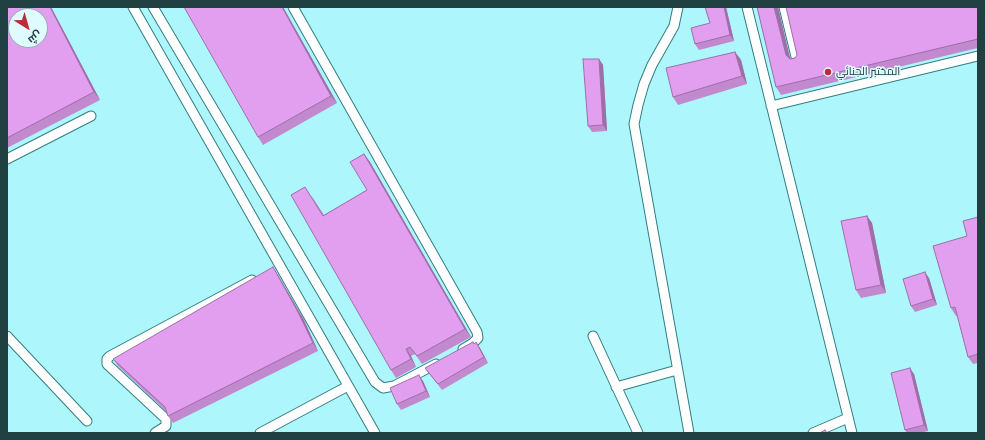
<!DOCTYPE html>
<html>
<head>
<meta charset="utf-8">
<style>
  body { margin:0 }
  #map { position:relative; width:985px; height:440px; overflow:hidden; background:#adf7fc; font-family:"Fira Sans Condensed",Cairo,sans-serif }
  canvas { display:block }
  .frame { position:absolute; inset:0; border:8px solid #214042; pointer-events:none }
  .north { position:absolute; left:8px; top:8px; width:40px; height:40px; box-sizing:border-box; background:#dffbfd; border:1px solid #93b0b2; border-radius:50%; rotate:143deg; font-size:11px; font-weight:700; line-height:16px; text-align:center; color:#214042 }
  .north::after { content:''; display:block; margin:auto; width:14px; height:18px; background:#bc2b39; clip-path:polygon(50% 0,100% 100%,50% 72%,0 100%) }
</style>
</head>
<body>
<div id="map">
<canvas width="985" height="440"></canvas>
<div class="frame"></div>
<div class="north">ش</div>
</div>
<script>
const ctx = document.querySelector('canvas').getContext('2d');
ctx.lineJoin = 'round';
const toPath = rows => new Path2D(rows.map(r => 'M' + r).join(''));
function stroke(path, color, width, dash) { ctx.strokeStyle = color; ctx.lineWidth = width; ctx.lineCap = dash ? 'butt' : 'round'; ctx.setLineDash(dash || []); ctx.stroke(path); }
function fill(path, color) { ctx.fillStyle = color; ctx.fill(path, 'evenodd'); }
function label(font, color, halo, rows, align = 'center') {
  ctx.font = font + ' "Fira Sans Condensed",Cairo,sans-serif'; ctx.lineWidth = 3; ctx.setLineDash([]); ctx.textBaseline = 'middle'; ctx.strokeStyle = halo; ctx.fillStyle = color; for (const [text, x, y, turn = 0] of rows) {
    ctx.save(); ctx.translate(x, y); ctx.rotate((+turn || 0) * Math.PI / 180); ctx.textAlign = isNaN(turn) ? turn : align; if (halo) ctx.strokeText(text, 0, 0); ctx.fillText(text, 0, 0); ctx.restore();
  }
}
const minor = toPath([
  [133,7,375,433],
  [153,7,375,382,383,388,394,386,436,364],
  [293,7,477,332,478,338,473,343,463,349],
  [678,7,674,26,652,65,644,84,638,105,634,124,689,433],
  [747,7,852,433],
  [784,7,797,61],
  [771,106,978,56],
  [7,159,91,116],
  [7,336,87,421],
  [593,336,638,433],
  [616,387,677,370],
  [155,433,166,426,166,419,109,366,107,364,107,359,110,356,252,280],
  [260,433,348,386],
  [813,433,848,418]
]);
stroke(minor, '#337e82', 11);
stroke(minor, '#fff', 9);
fill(toPath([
  [7,7,51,7,100,100,7,148],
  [283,7,337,103,263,145,258,137],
  [705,7,726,7,734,41,699,50,695,44,710,23],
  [757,7,778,7,790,59,978,7,978,48,781,95,776,87],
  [735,52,741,60,747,84,678,105,673,97],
  [599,59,603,65,607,131,592,132,588,126],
  [364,154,370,162,471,337,422,364,415,354,411,356,416,367,396,378,391,370,311,195,324,215,367,190],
  [867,216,872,223,886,293,861,298,856,290],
  [978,217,978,363,973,364,968,357,957,316,956,316,951,308,967,236],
  [278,275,304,320,318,351,173,423,168,416,166,411,118,366,113,359],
  [929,278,937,305,915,312,911,306],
  [474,343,480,348,488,363,442,390,425,368],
  [914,374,928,431,920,433,907,433,905,430],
  [423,381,430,397,401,410,397,404]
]), '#c289ce');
fill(toPath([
  [50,7,51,7,100,100,94,92],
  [282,7,283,7,337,103,331,96],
  [724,7,726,7,734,41,730,35],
  [774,7,778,7,791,62,786,55],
  [735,52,741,60,747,84,742,76],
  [599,59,603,65,607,131,603,125],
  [364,154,370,162,471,337,465,329],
  [867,216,872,223,886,293,881,285],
  [273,267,278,275,304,320,318,351,313,343],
  [925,272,929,278,937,305,933,299],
  [476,342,480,348,488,363,484,357],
  [406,349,411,356,416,367,411,359],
  [910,368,914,374,928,431,924,425],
  [419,375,423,381,430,397,426,391]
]), '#9e6fa7');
const building = toPath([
  [7,7,50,7,94,92,7,138,7,7],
  [16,16,40,16,40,40,16,40,16,16],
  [184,7,282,7,331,96,258,137,184,7],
  [705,7,724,7,730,35,695,44,691,28,710,23,705,7],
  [757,7,774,7,786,55,790,59,795,58,797,55,786,7,978,7,978,39,776,87,757,7],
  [735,52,742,76,673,97,666,68,735,52],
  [583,59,599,59,603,125,588,126,583,59],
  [364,154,465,329,417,356,410,347,406,349,411,359,391,370,291,195,305,187,323,216,367,190,350,162,364,154],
  [867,216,881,285,856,290,841,221,867,216],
  [978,217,978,354,968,357,955,307,951,308,933,246,967,236,963,221,978,217],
  [273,267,298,312,313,343,168,416,165,407,113,359,273,267],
  [925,272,933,299,911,306,903,279,925,272],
  [473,342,474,344,476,342,484,357,438,384,425,368,473,342],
  [910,368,924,425,905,430,891,373,910,368],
  [419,375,426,391,397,404,390,388,419,375],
  [825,430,827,433,820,433,825,430]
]);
fill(building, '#e29fef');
stroke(building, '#9e6fa7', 1);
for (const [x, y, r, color] of [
  [828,72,4,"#bc2b39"]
]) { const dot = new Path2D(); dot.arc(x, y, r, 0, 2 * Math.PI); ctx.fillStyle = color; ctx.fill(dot); stroke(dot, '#dffbfd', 1.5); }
label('11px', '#214042', '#dffbfd', [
  ["المختبر الجنائي",836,72]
], 'left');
</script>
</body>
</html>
